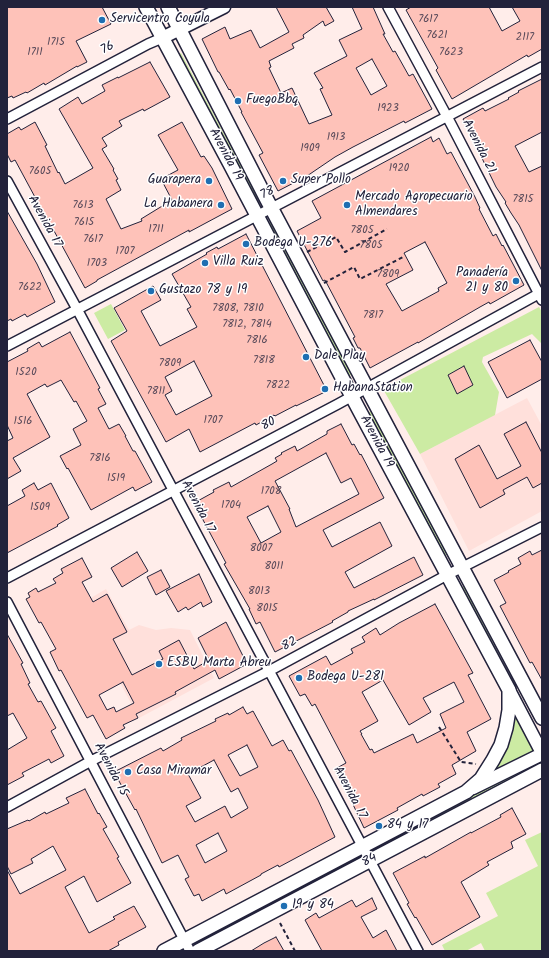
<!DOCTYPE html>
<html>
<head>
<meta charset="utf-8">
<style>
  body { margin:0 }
  #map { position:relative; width:549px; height:958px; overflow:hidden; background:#ffedea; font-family:Kalam,sans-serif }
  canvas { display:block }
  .frame { position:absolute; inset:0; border:8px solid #22223b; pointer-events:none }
</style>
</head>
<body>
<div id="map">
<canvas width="549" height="958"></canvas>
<div class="frame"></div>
</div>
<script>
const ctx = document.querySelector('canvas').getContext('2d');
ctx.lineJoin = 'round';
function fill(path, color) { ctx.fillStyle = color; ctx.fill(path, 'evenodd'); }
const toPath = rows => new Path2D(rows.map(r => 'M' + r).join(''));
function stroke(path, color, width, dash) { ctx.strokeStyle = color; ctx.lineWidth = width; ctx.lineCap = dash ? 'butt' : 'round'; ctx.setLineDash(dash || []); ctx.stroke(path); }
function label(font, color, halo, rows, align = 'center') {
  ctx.font = font + ' Kalam,sans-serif'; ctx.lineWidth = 3; ctx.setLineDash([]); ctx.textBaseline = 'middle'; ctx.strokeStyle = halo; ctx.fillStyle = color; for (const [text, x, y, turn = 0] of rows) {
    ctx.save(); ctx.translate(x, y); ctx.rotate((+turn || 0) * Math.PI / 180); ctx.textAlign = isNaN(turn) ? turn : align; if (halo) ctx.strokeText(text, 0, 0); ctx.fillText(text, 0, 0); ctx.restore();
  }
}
fill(toPath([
  [527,398,542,426,542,511,469,551,420,454],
  [106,589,129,630,139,625,156,630,171,628,190,630,214,678,139,718,103,651,84,602]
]), '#ffe0db');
fill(toPath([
  [181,53,258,198,255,200,178,54],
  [271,222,353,374,349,376,268,223],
  [111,304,125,330,108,339,94,313],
  [539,307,542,312,542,344,532,334,483,357,482,362,499,392,495,415,420,454,383,389],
  [371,411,447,555,444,556,367,413],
  [464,586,510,676,508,678,461,588],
  [509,690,542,753,481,779,493,760],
  [524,768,527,771,366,855,365,853],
  [542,832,542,951,485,951,481,943,466,951,445,951,442,945,498,916,486,893,538,866,525,840],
  [356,857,358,860,197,944,195,941,195,940]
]), '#cceba3');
const building = toPath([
  [7,7,102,7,111,24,76,41,87,62,77,67,77,66,45,85,44,83,27,93,26,92,13,98,12,96,7,98,7,7],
  [276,7,326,7,334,21,325,26,323,21,303,35,304,38,292,44,294,48,269,61,271,67,269,68,281,93,292,88,309,124,332,115,320,89,323,88,314,73,347,56,339,40,362,29,352,7,373,7,385,34,383,34,393,52,395,51,409,76,413,74,432,109,405,123,404,121,353,147,335,157,307,176,278,191,259,155,263,153,241,112,242,112,230,89,229,90,219,72,218,72,202,39,225,27,230,39,251,30,260,48,289,32,276,7],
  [372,59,387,86,371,95,356,68,372,59],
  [411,7,489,7,502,31,520,21,512,7,542,7,542,49,528,57,527,55,452,99,436,70,438,68,406,10,411,7],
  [150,62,170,97,144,111,143,109,119,121,122,126,102,138,107,146,102,149,114,169,113,170,118,179,116,180,121,190,106,199,121,229,142,221,141,219,172,200,161,179,178,170,158,135,182,122,201,157,204,156,212,168,232,209,189,232,189,230,97,280,97,281,85,288,53,229,50,230,39,212,34,201,36,199,15,160,11,162,7,154,7,134,19,127,21,130,35,122,47,145,45,146,58,173,59,172,65,184,93,168,59,109,78,97,82,104,105,91,102,85,118,77,118,78,150,62],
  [542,79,542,132,515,146,529,172,542,166,542,271,519,225,511,213,505,203,506,202,496,187,479,152,481,151,463,119,483,108,485,111,509,99,508,98,519,92,518,91,542,79],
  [431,137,433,142,439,138,447,154,451,152,475,197,480,208,479,209,493,236,496,234,502,246,503,245,524,285,490,304,489,302,480,307,418,343,418,342,370,368,360,348,358,348,353,338,355,337,325,280,323,281,297,231,321,218,312,201,431,137],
  [425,242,447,283,438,288,439,291,402,311,386,284,413,270,404,253,425,242],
  [7,211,37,264,55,302,27,317,25,314,12,321,11,319,7,321,7,211],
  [246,234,327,391,296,406,296,405,275,416,274,415,256,425,255,423,200,452,189,429,166,442,111,341,127,331,114,308,153,286,161,300,141,311,160,346,197,327,187,309,191,307,172,274,207,254,206,253,217,247,218,249,246,234],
  [194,361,212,396,176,415,165,395,172,391,165,377,194,361],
  [70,332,100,388,98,389,106,404,98,408,109,429,119,424,126,436,125,436,133,451,135,451,152,482,135,491,133,487,91,510,68,468,67,469,60,456,81,445,73,429,87,421,76,401,74,402,61,380,47,387,45,384,27,394,50,437,13,458,21,471,7,479,7,441,13,438,7,425,7,362,28,351,27,349,39,342,42,347,70,332],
  [530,340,542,362,542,379,507,398,488,362,530,340],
  [464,366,473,385,457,394,448,375,464,366],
  [526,422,542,453,542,483,533,488,527,477,503,490,505,494,480,508,455,459,479,445,497,479,521,466,504,434,526,422],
  [341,424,352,445,354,444,360,455,361,454,384,498,323,530,332,547,380,522,392,546,345,572,354,588,414,557,423,575,374,600,374,599,348,611,348,612,332,621,333,622,275,652,260,622,256,624,249,609,250,609,224,564,226,563,194,503,214,492,213,490,229,482,231,487,272,464,277,461,275,458,282,454,281,453,295,446,297,451,327,434,327,431,341,424],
  [326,453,341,483,351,478,359,494,296,527,289,509,290,509,275,481,326,453],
  [268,506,281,532,261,543,247,517,268,506],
  [34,483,38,490,51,483,69,518,57,525,58,526,7,553,7,506,25,496,22,490,34,483],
  [542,550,542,680,532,662,530,663,500,606,506,603,494,580,509,572,508,571,521,564,518,558,530,551,532,555,542,550],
  [137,552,148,571,122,587,111,568,137,552],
  [82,558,92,577,82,582,93,602,107,594,127,632,113,639,132,675,163,659,159,651,179,640,194,669,209,660,198,638,226,622,247,664,219,679,215,670,175,692,176,694,136,714,138,718,123,725,125,728,106,739,93,715,87,718,61,670,59,671,50,652,56,649,41,622,39,623,26,599,30,597,28,593,36,588,38,592,56,583,53,579,63,573,61,569,82,558],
  [123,682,134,703,116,712,114,707,107,710,99,695,123,682],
  [161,570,170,587,156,595,147,577,161,570],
  [199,574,212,602,203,607,201,602,188,610,186,607,178,612,166,591,199,574],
  [435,604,473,673,468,675,491,719,467,732,476,751,452,765,456,774,438,784,440,787,423,796,422,794,397,808,398,810,364,828,350,798,353,796,345,779,342,781,335,769,346,763,315,704,312,706,305,694,300,696,289,676,326,656,331,665,353,653,351,649,365,642,362,637,376,628,380,635,399,623,435,604],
  [383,680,409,725,431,712,423,698,454,682,464,702,440,714,446,728,417,743,413,734,374,753,372,749,370,750,361,734,362,734,360,731,378,721,362,692,383,680],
  [7,634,23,663,21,664,30,683,28,684,38,702,41,701,56,728,51,731,64,756,51,763,49,759,22,773,24,776,7,785,7,750,27,738,13,713,7,716,7,634],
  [243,707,247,714,253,711,272,746,283,740,289,751,291,750,318,800,335,837,279,867,278,865,261,874,261,875,226,894,224,889,202,901,199,894,194,896,185,879,189,877,178,855,162,863,136,809,135,810,114,772,161,748,163,751,182,740,181,738,216,721,215,719,228,713,229,715,243,707],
  [247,745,258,767,240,776,228,755,247,745],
  [214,760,231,792,238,788,248,808,231,818,225,806,195,822,186,806,201,798,188,774,214,760],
  [218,833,227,851,205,863,196,845,218,833],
  [85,789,98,814,99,813,107,827,103,829,119,857,117,858,131,883,97,902,84,876,65,887,89,933,115,919,113,917,134,906,146,927,118,942,119,945,108,951,7,951,7,870,20,894,66,870,53,846,31,859,33,863,11,874,7,866,7,829,28,820,29,821,45,812,46,814,69,803,66,798,85,789],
  [512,808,526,834,511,842,513,848,487,862,489,865,461,882,480,917,432,945,416,917,415,918,407,904,409,903,393,873,425,856,425,858,471,832,471,833,501,817,500,815,512,808],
  [372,898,377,909,361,917,373,938,386,930,397,951,322,951,305,920,316,913,319,918,352,900,356,907,372,898],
  [276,937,284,951,251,951,264,943,276,937]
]);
fill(building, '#fec2b9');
stroke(building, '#22223b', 1);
const minor = toPath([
  [388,7,451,124,542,300],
  [7,119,148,44,162,38],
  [7,181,77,309,418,951],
  [7,346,542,67],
  [7,578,338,404,542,292],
  [7,602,190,951],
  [7,807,91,761,269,671,447,575,542,527]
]);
const tertiary = toPath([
  [162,38,224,7],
  [509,690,542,753],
  [473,788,542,754]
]);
const secondary = toPath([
  [146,7,231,166,358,408,509,690,509,710,506,728,501,745,493,760,481,779,466,792,164,951],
  [168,7,266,198,542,718],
  [198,951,542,770]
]);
stroke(minor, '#22223b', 12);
stroke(tertiary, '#22223b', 15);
stroke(secondary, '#22223b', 16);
stroke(toPath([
  [307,252,336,237,345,252,387,229],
  [324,283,354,267,360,279,405,256],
  [439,727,461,762,476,764],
  [280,923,295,951]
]), '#22223b', 2, [4, 3]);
stroke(minor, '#fff', 9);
stroke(tertiary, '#fff', 12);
stroke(secondary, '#fff', 13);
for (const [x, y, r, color] of [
  [102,20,4,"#1f6fb2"],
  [238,101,4,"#1f6fb2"],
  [209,181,4,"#1f6fb2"],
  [283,181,4,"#1f6fb2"],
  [221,205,4,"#1f6fb2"],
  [347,205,4,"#1f6fb2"],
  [246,244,4,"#1f6fb2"],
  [205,263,4,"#1f6fb2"],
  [516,281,4,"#1f6fb2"],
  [151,291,4,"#1f6fb2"],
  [306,357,4,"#1f6fb2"],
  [325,389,4,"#1f6fb2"],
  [159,664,4,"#1f6fb2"],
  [299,678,4,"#1f6fb2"],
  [128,772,4,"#1f6fb2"],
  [379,826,4,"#1f6fb2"],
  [284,906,4,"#1f6fb2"]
]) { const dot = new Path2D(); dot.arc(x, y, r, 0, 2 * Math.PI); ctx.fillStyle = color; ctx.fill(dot); stroke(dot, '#fff', 1.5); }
label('11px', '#594a5a', null, [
  ["7617",428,20],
  ["7621",437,36],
  ["2117",525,38],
  ["1715",56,43],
  ["1711",35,53],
  ["7623",451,53],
  ["1923",388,109],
  ["1913",336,138],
  ["1909",310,149],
  ["1920",399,169],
  ["7605",40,172],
  ["7815",523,200],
  ["7613",83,206],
  ["7615",84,223],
  ["1711",156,230],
  ["7805",362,231],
  ["7617",93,240],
  ["7805",371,246],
  ["1707",125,252],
  ["1703",97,264],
  ["7809",388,275],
  ["7622",30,288],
  ["7808, 7810",238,309],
  ["7817",373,316],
  ["7812, 7814",247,325],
  ["7816",257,341],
  ["7818",264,361],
  ["7809",170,364],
  ["1520",26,373],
  ["7822",278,386],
  ["7811",156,392],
  ["1707",213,421],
  ["1516",23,422],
  ["7816",100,459],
  ["1519",116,479],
  ["1708",271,492],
  ["1704",231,506],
  ["1509",40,508],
  ["8007",261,549],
  ["8011",274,567],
  ["8013",259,592],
  ["8015",267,609]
]);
label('13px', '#22223b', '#fff', [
  ["Servicentro Coyula",110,20],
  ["FuegoBbq",246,101],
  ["Guarapera",201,181,"right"],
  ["Super Pollo",291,181],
  ["Mercado Agropecuario",355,198],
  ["Almendares",355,213],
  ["La Habanera",213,205,"right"],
  ["Bodega U-276",254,244],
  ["Villa Ruiz",213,263],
  ["Panadería",508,274,"right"],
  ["21 y 80",508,289,"right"],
  ["Gustazo 78 y 19",159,291],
  ["Dale Play",314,357],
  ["HabanaStation",333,389],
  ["ESBU Marta Abreu",167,664],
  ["Bodega U-281",307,678],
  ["Casa Miramar",136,772],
  ["84 y 17",387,826],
  ["19 y 84",292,906]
], 'left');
label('13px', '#22223b', '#fff', [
  ["76",108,49,-28],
  ["Avenida 21",478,147,63],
  ["Avenida 19",225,155,62],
  ["78",268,194,-27],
  ["Avenida 17",44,222,61],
  ["80",269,425,-28],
  ["Avenida 19",376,442,62],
  ["Avenida 17",197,507,62],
  ["82",290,645,-29],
  ["Avenida 15",110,770,62],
  ["Avenida 17",349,793,62],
  ["84",370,861,-28]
]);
</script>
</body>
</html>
